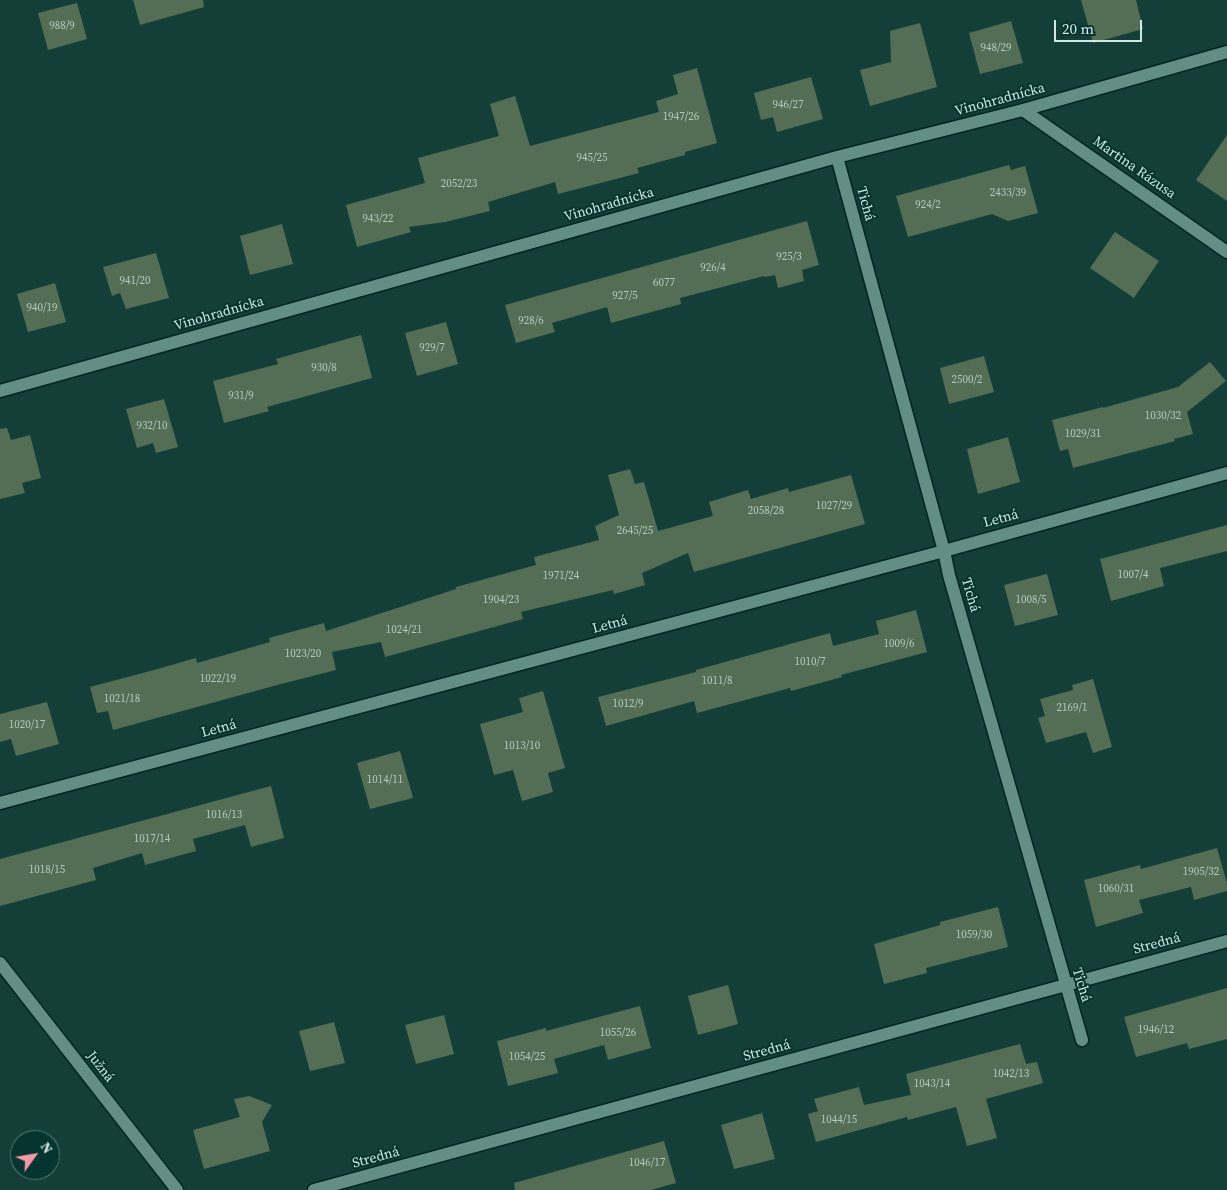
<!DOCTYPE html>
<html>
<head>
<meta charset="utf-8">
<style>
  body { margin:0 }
  #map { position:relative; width:1227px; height:1190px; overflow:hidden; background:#133f38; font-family:"Source Serif 4",serif }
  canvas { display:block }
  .north { position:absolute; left:10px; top:1130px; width:50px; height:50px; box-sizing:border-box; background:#06342e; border:1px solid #577c76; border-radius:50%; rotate:58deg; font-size:14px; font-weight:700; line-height:20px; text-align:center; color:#d0e7e2 }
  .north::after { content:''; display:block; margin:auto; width:18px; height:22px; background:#f49aa7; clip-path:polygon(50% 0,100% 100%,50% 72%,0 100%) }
  .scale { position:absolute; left:1054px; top:20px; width:88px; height:22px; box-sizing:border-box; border:2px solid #d0e7e2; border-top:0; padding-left:6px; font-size:15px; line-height:18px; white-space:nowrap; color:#d0e7e2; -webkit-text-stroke:4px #06342e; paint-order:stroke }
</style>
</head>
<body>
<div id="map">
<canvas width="1227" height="1190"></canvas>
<div class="north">N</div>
<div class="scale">20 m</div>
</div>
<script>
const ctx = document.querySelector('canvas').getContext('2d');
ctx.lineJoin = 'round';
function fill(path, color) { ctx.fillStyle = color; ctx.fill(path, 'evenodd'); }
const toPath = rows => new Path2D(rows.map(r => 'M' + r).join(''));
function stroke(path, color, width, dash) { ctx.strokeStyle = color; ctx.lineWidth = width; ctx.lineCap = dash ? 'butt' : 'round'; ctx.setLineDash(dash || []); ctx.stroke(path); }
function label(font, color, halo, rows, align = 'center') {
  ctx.font = font + ' "Source Serif 4",serif'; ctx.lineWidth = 4; ctx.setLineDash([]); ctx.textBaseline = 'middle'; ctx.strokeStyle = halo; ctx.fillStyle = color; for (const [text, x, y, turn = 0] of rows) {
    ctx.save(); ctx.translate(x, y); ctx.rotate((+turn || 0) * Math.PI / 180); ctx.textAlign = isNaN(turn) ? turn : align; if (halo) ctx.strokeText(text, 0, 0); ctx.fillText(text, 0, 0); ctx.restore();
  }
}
fill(toPath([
  [133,0,203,0,204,7,140,25],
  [1081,0,1136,0,1143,29,1093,43],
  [77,3,87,39,48,50,38,13],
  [1011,21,1023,63,980,74,969,33],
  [920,23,937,87,870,106,860,70,891,62,890,31],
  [697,68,717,143,685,152,685,155,637,168,639,173,558,194,555,182,488,202,490,211,445,222,409,227,411,232,357,247,346,205,425,183,418,158,499,136,490,104,515,96,530,146,659,112,656,101,678,94,673,75],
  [811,77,823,119,777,132,773,117,761,120,754,93],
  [1227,135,1227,201,1196,180],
  [1009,165,1011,170,1025,166,1038,213,1008,221,992,214,908,237,896,196],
  [807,221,819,265,802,270,804,281,778,288,775,275,765,277,764,276,680,298,681,304,611,323,607,307,552,323,555,332,516,343,505,305],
  [282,224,293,264,250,275,240,236],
  [1115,232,1159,261,1134,298,1090,268],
  [156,253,169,298,126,309,120,293,112,296,103,267],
  [55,283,66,322,28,332,17,294],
  [446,322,458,364,417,376,405,333],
  [361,335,372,378,267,407,269,411,224,423,213,381,278,364,276,359],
  [984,356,994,392,949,404,940,368],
  [1210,362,1226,381,1187,412,1193,434,1174,439,1175,441,1073,468,1068,449,1060,451,1052,420,1103,407,1103,408,1178,387],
  [164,399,178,447,156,453,153,443,137,448,126,409],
  [7,428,11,440,30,435,41,478,22,483,25,493,0,499,0,429],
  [1008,437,1020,482,978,494,967,449],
  [630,469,635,484,644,482,658,531,713,516,709,502,748,490,751,499,788,488,789,492,851,475,865,524,694,572,688,553,642,573,645,585,614,594,613,590,521,612,523,619,385,657,381,642,332,652,336,670,281,684,113,730,108,711,97,713,90,687,154,670,196,658,197,663,270,642,269,638,324,623,326,631,456,589,456,587,536,565,534,557,599,540,595,526,619,515,608,475],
  [1227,525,1227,551,1160,568,1164,586,1111,601,1100,559],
  [1047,574,1058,615,1015,626,1004,585],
  [916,610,927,652,841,675,842,677,791,691,790,688,697,713,694,701,606,726,598,697,696,672,696,670,830,633,833,646,879,634,876,621],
  [1093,679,1112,747,1093,753,1086,732,1046,743,1038,718,1045,716,1040,699,1073,690,1072,685],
  [543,691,565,768,548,773,553,792,522,801,513,770,494,775,480,724,523,712,519,698],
  [47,702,59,744,16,756,11,739,0,742,0,714],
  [400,751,413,798,370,809,357,763],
  [271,786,284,838,251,847,245,825,193,839,196,851,145,865,142,853,93,868,96,880,0,906,0,859],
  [1217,848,1227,883,1227,891,1194,900,1191,887,1139,900,1143,913,1096,927,1084,880,1140,865,1141,869],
  [998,907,1008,947,926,968,927,973,884,984,874,944,940,925,940,922],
  [728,985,738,1024,698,1035,688,996],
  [1227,988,1227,1039,1189,1049,1187,1043,1136,1057,1124,1017],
  [640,1006,651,1048,608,1060,604,1045,554,1059,558,1073,508,1086,497,1041,546,1028,546,1031],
  [444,1015,454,1054,416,1064,405,1025],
  [334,1022,345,1063,310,1071,299,1031],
  [1020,1044,1026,1064,1037,1062,1043,1083,986,1099,997,1138,967,1146,956,1107,908,1120,907,1117,816,1142,808,1114,818,1111,814,1099,859,1087,864,1105,911,1095,906,1074],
  [249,1096,272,1105,262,1122,270,1151,204,1169,193,1130,240,1117,234,1099],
  [762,1113,775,1159,734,1169,721,1125],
  [664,1141,676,1183,651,1190,515,1190,514,1183]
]), '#546e56');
const lane = toPath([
  [0,963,177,1190]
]);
const street = toPath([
  [1023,110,1227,252],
  [837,157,944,551,949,575,1082,1040],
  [0,391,837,157,1023,110,1227,52],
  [0,803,944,551,1227,473],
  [314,1190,1227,941]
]);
stroke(lane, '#03241f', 15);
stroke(street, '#03241f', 15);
stroke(lane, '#638e85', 12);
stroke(street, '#638e85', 12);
label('11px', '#b1c9bf', null, [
  ["988/9",62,26],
  ["948/29",996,48],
  ["946/27",788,105],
  ["1947/26",681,117],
  ["945/25",592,158],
  ["2052/23",459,184],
  ["2433/39",1008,193],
  ["924/2",928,205],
  ["943/22",378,219],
  ["925/3",789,257],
  ["926/4",713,268],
  ["941/20",135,281],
  ["6077",664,283],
  ["927/5",625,296],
  ["940/19",42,308],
  ["928/6",531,321],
  ["929/7",432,348],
  ["930/8",324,368],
  ["2500/2",967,380],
  ["931/9",241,396],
  ["1030/32",1163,416],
  ["932/10",152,426],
  ["1029/31",1083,434],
  ["1027/29",834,506],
  ["2058/28",766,511],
  ["2645/25",635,531],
  ["1007/4",1133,575],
  ["1971/24",561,576],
  ["1904/23",501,600],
  ["1008/5",1031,600],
  ["1024/21",404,630],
  ["1009/6",899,644],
  ["1023/20",303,654],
  ["1010/7",810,662],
  ["1022/19",218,679],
  ["1011/8",717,681],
  ["1021/18",122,699],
  ["1012/9",628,704],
  ["2169/1",1072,708],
  ["1020/17",27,725],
  ["1013/10",522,746],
  ["1014/11",385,780],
  ["1016/13",224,815],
  ["1017/14",152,839],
  ["1018/15",47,870],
  ["1905/32",1201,872],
  ["1060/31",1116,889],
  ["1059/30",974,935],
  ["1946/12",1156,1030],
  ["1055/26",618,1033],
  ["1054/25",527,1057],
  ["1042/13",1011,1074],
  ["1043/14",932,1084],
  ["1044/15",839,1120],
  ["1046/17",647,1163]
]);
label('14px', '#d0e7e2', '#06342e', [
  ["Vinohradnícka",1000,100,-15],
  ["Martina Rázusa",1134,168,35],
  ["Tichá",865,204,75],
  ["Vinohradnícka",609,205,-16],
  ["Vinohradnícka",219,314,-16],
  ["Letná",1001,519,-15],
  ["Tichá",970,595,74],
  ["Letná",610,625,-15],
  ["Letná",219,729,-15],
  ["Stredná",1157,944,-15],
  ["Tichá",1081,985,73],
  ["Stredná",767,1051,-15],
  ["Južná",100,1067,52],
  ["Stredná",376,1158,-15]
]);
</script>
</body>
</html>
